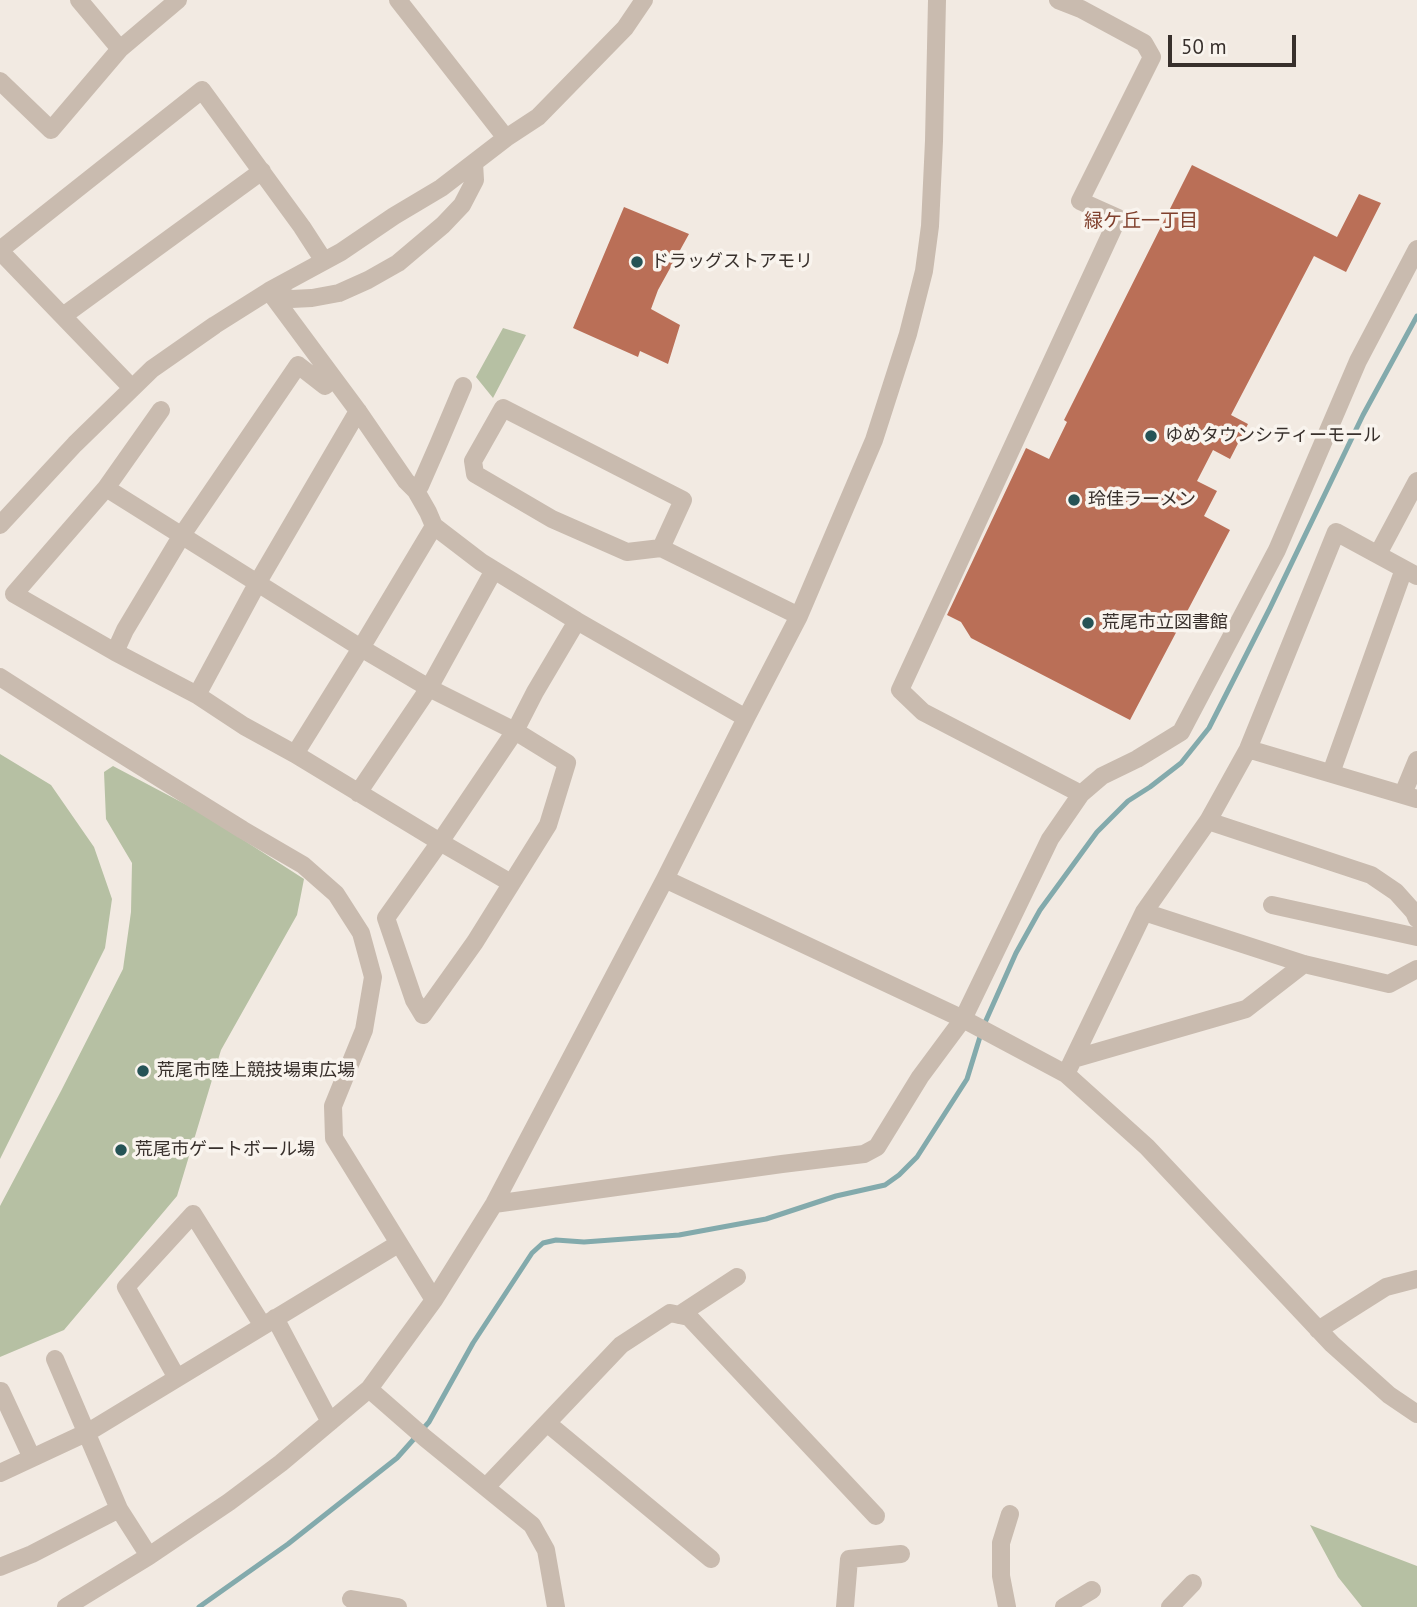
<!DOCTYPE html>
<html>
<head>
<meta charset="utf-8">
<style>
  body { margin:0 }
  #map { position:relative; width:1417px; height:1607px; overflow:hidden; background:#f2eae2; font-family:"PT Sans",sans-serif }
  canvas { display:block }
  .scale { position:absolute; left:1168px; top:35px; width:128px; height:32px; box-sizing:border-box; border:4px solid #38302c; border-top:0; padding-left:9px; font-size:21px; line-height:24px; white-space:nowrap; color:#38302c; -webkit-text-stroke:5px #f9f4ee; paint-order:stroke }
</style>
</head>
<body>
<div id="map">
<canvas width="1417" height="1607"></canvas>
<div class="scale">50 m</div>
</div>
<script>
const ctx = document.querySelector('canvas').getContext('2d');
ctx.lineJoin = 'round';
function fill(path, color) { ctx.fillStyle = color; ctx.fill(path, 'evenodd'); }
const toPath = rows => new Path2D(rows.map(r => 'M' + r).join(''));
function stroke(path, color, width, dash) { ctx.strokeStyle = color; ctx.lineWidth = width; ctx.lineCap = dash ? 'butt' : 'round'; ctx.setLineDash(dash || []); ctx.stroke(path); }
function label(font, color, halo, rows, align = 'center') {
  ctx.font = font + ' "PT Sans","Noto Sans JP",sans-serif'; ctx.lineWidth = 7; ctx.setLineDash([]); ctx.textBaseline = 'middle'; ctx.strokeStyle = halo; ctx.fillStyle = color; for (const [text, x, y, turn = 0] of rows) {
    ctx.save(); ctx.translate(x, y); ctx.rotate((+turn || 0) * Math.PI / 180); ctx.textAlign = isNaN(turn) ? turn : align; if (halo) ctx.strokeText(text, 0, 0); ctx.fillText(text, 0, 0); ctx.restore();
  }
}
fill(toPath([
  [503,328,526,335,493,398,476,377],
  [0,754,51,785,94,847,112,899,105,948,0,1159],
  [113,766,200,812,304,879,297,915,221,1050,177,1196,64,1330,0,1357,0,1206,61,1091,123,969,131,912,132,863,106,819,104,772],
  [1310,1525,1417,1566,1417,1607,1362,1607,1338,1577]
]), '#b6c0a3');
stroke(toPath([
  [199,1607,288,1544,397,1458,429,1422,473,1343,532,1253,543,1243,556,1240,584,1242,679,1235,766,1219,836,1196,885,1185,899,1175,917,1157,967,1079,983,1027,1016,953,1040,910,1097,832,1128,801,1150,787,1181,763,1209,728,1270,608,1363,415,1417,316]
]), '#83aaac', 5);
fill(toPath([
  [1192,165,1337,237,1359,194,1381,203,1346,272,1314,256,1231,415,1248,424,1230,459,1213,450,1197,481,1217,491,1204,516,1230,530,1130,720,971,638,961,622,947,615,1026,448,1049,459,1067,422,1064,420],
  [624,207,689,234,658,290,651,309,680,325,668,364,640,351,638,357,573,328]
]), '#ba6f57');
stroke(toPath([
  [398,0,506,138],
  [1058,0,1081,9,1144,43,1152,57,1080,201,1118,218,900,690,923,712,1081,794],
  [120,49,178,0],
  [0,81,51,130,120,49,79,0],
  [0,250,202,90,302,227,324,261],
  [0,251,132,388],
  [269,291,358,411,406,481,416,491,428,512,434,526,481,562,577,621,746,718],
  [269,291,291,299,312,298,339,293,368,280,398,263,443,225,462,205,475,180,474,163],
  [63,316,262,171],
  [161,410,106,488,14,594,115,652,197,695,244,726,295,754,440,842,515,731,535,692,577,621],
  [106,488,361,648,429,688,515,731,567,763,548,825,475,942,423,1015,414,1000,386,918,440,842,511,883],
  [416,491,420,486,438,445,463,386],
  [0,525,75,444,152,369,215,325,269,291,341,252,394,216,441,188,506,138,538,117,625,28,644,0],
  [661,548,683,500,503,408,473,461,475,474,552,519,627,552,661,548,799,616],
  [1378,554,1417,481],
  [115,652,125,630,182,535,298,365,325,386,333,378],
  [0,677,92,736,243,830,303,865,336,894,361,933,373,977,364,1030,333,1106,334,1138,434,1300],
  [197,695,258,582,358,411],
  [1248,749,1417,799],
  [295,754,361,648,434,526],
  [1331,773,1404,569],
  [358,793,429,688,494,570],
  [1403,794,1417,760],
  [1208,821,1371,875,1396,892,1414,912,1417,919],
  [665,879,963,1019,1066,1074,1147,1147,1332,1344,1389,1395,1417,1414],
  [1272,905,1417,937],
  [1144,912,1304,964,1389,984,1417,969],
  [1073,1059,1246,1009,1304,964],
  [1066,1074,1144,912,1208,821,1248,749,1336,532,1417,576],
  [494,1204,782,1164,864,1154,877,1147,920,1077,963,1019,1050,839,1081,794,1102,776,1137,759,1181,732,1277,550,1358,361,1417,249],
  [679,1315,737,1277],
  [275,1318,330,1422],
  [1318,1330,1386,1287,1417,1279],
  [55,1359,119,1509],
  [177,1378,126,1287,193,1214,263,1326],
  [369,1389,425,1438,532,1525,546,1550,556,1607],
  [1,1391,32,1458],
  [547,1423,711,1559],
  [0,1473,90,1431,398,1244],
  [486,1487,621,1345,670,1313,689,1317,876,1516],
  [0,1567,32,1554,119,1509,149,1556],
  [351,1599,398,1607],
  [66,1607,149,1556,229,1502,281,1463,369,1389,434,1300,494,1204,665,879,746,718,799,616,874,440,908,334,924,271,930,226,934,141,937,0],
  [845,1607,849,1559,901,1554],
  [1007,1607,1001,1576,1001,1543,1010,1514],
  [1064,1607,1092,1590],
  [1170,1607,1193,1583]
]), '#c9bbaf', 18);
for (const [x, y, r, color] of [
  [637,262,7,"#255356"],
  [1151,436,7,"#255356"],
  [1074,500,7,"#255356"],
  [1088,623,7,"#255356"],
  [143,1071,7,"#255356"],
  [121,1150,7,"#255356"]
]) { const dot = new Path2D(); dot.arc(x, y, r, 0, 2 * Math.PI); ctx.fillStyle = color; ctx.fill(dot); stroke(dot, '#f9f4ee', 2.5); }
label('18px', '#38302c', '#f9f4ee', [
  ["ドラッグストアモリ",651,262],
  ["ゆめタウンシティーモール",1165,436],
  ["玲佳ラーメン",1088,500],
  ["荒尾市立図書館",1102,623],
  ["荒尾市陸上競技場東広場",157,1071],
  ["荒尾市ゲートボール場",135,1150]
], 'left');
label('19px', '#80402d', '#f9f4ee', [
  ["緑ケ丘一丁目",1141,222]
]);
</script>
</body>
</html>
